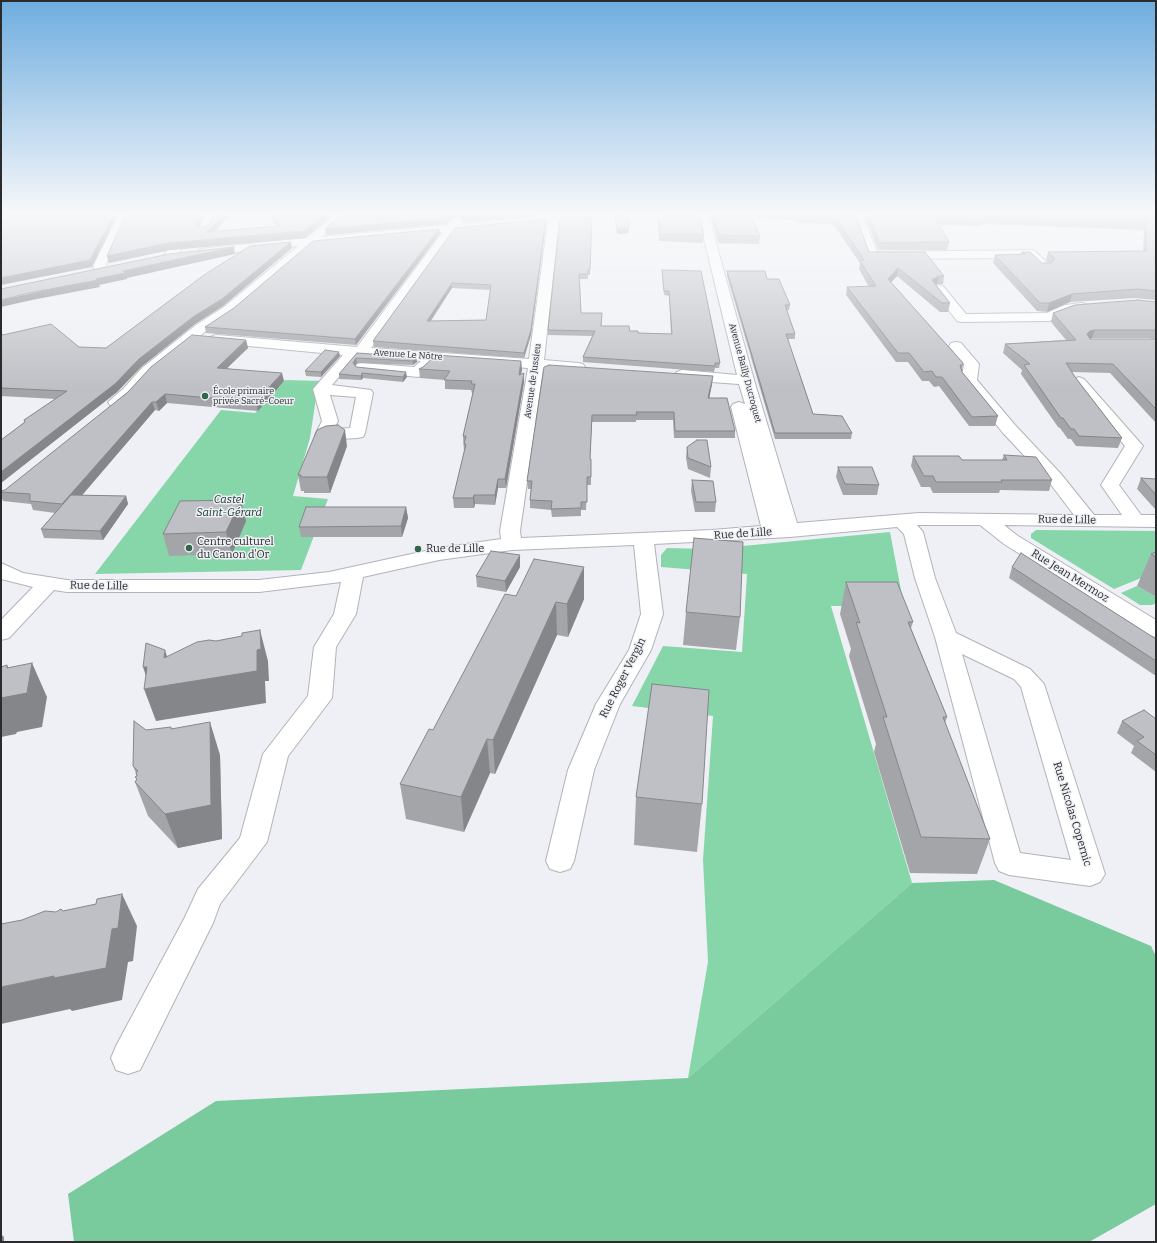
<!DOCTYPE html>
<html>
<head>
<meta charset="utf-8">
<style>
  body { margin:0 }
  #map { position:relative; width:1157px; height:1243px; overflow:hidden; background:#eef0f5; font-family:Bitter,serif }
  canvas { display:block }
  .frame { position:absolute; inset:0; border:2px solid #2a2b2c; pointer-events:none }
</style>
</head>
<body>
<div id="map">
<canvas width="1157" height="1243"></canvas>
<div class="frame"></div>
</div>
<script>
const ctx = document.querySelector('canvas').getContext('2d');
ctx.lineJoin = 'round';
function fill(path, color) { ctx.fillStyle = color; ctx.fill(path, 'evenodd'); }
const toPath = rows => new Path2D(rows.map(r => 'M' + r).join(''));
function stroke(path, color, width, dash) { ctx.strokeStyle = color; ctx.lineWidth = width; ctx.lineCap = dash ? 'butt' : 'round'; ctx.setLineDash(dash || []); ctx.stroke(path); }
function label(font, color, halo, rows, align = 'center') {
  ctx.font = font + ' Bitter,serif'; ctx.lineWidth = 3; ctx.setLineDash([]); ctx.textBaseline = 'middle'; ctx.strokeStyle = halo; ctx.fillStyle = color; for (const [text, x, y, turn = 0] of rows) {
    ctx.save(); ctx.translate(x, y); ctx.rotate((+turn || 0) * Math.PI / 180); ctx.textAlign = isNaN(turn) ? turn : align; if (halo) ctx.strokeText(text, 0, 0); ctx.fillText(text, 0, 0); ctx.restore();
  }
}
fill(toPath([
  [285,380,325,381,316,398,310,438,293,496,328,499,301,570,95,574,221,410,255,413],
  [1036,530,1156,531,1156,572,1114,589,1031,538,1031,534],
  [890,532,904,606,831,606,912,883,688,1078,708,962,703,860,713,716,632,706,663,646,742,652,747,574,661,567,661,555,667,548,711,549],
  [1137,586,1156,597,1156,603,1152,605,1140,605,1121,593]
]), '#86d6a9');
fill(toPath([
  [994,880,1151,946,1156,956,1156,1204,1089,1242,74,1242,68,1194,216,1101,688,1078,912,883]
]), '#79ca9d');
const minor = toPath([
  [119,214,129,214,106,264,108,269,106,272,98,272,93,267,94,264,119,214],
  [206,214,216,214,210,230,204,233,198,230,206,214],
  [336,214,347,214,322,237,449,225,453,219,457,218,462,221,461,224,554,215,606,214,601,217,559,221,544,360,578,363,583,364,585,367,583,370,578,371,543,369,520,531,521,538,712,530,761,526,731,407,733,404,739,402,745,404,739,384,682,380,677,378,674,375,677,372,682,370,737,375,698,214,708,214,754,380,797,523,919,513,1074,515,1049,482,1003,433,961,380,964,365,949,346,951,343,956,342,961,343,979,364,977,380,1015,425,1061,474,1094,515,1122,515,1101,485,1125,446,1071,382,1074,379,1079,377,1084,379,1143,446,1119,485,1141,515,1156,515,1156,527,1004,525,1018,536,1156,620,1156,637,1148,635,1004,544,980,525,917,525,923,532,935,578,956,633,1030,669,1044,684,1105,874,1100,882,1090,886,1009,875,999,871,995,863,935,637,915,578,904,534,897,527,790,537,654,544,663,614,651,650,620,704,594,770,574,861,570,869,560,872,550,869,546,861,568,770,596,704,629,650,641,614,634,545,512,550,439,560,363,577,356,614,336,647,332,698,288,756,267,842,220,904,213,923,140,1070,128,1074,116,1070,111,1058,116,1046,184,919,198,889,240,838,263,754,308,696,314,647,334,614,341,582,259,592,67,592,54,590,9,638,1,640,1,620,33,587,1,579,1,563,23,573,67,580,259,580,329,572,439,548,501,539,500,531,528,368,436,362,423,375,418,377,362,371,357,370,355,367,357,364,362,363,414,367,421,361,357,356,332,385,371,390,373,393,365,433,363,437,357,438,323,440,317,439,315,435,322,421,313,389,343,355,217,343,212,342,210,339,212,336,217,335,357,347,443,232,313,244,234,313,206,331,152,374,135,395,122,405,116,407,110,405,108,402,123,389,142,368,196,325,224,307,298,246,204,255,200,253,198,251,200,249,307,238,336,214],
  [548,222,529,359,371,348,455,231,548,222],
  [330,395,356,397,350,428,334,429,338,421,330,395],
  [962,654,1014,679,1021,687,1071,860,1020,853,962,654],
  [852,214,862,214,877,252,1031,250,1035,251,1051,267,1049,270,1041,270,1028,258,868,259,852,214],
  [185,236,191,239,189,241,174,258,166,258,164,255,166,252,181,237,185,236],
  [938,285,943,286,966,314,1047,313,1065,305,1081,303,1086,304,1088,307,1086,310,1073,312,1049,321,962,322,957,321,932,289,938,285]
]);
stroke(minor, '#b1b3b8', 2);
fill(minor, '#fff');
fill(toPath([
  [126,214,205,214,199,226,202,228,210,224,214,214,231,214,215,231,276,226,269,214,334,214,305,238,170,250,109,263,107,256],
  [342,214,551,214,463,222,463,220,457,217,452,218,447,224,326,235],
  [614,214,629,214,629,233,617,234],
  [657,214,699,214,704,235,703,243,659,241],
  [710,214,855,214,869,252,944,276,943,284,937,284,936,285,950,303,948,312,940,312,897,276,891,282,963,363,962,370,962,372,998,416,995,426,969,426,939,386,934,387,929,381,922,381,908,362,896,362,846,295,847,287,869,287,859,269,860,263,833,224,796,223,795,220,752,218,760,236,759,244,718,243],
  [864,214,1156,214,1156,215,1072,214,1156,216,1156,300,1135,298,1070,302,1047,312,1037,311,993,263,995,255,1021,254,1022,252,1042,263,1049,263,1046,260,1048,252,1143,251,1144,230,983,224,982,226,939,225,949,242,947,250,878,250],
  [592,215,590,275,588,275,588,279,580,279,581,313,602,326,638,333,671,334,669,296,664,295,662,275,662,270,720,363,719,368,715,368,714,372,583,362,583,357,592,336,548,335,548,330],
  [546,224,531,335,524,358,374,347,373,341,455,228],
  [452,288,490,290,486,320,431,321],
  [439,229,440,234,356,345,206,333,205,327],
  [292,248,223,306,195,324,141,367,117,392,1,483,1,440,25,422,24,420,56,399,1,396,1,333,3,335,79,347,106,348],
  [727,271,767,279,790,305,789,310,787,310,795,334,795,339,788,339,813,414,852,433,851,439,775,439,727,276],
  [1156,302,1156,423,1110,373,1072,372,1075,377,1122,438,1118,448,1076,446,1071,439,1068,439,1060,428,1058,427,1021,374,1022,370,1003,353,1005,344,1066,340,1051,322,1053,313],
  [1092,338,1149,338,1154,339,1090,339],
  [246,340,248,348,227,368,284,381,258,411,167,403,159,411,155,410,82,495,126,496,128,504,103,540,44,538,41,529,55,513,33,510,31,504,3,501,1,496,1,491,5,490],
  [357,353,416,357,417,362,413,365,357,363,355,365,356,367,407,377,403,382,363,378,361,380,339,379,339,374],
  [340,356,321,377,306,376,305,371],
  [521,361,522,370,521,374,524,382,506,488,498,488,495,505,475,504,474,508,454,508,453,498,464,452,463,436,473,393,472,393,471,390,445,389,445,380,420,378,419,369],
  [544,367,712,384,709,398,735,431,735,438,674,438,673,420,636,420,636,422,592,422,590,459,591,459,591,485,587,485,586,510,581,510,581,516,552,517,551,510,530,508,530,500,531,489,528,489,527,481],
  [347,446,330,493,304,493,304,491,301,491,298,475],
  [687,447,711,467,710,478,688,469,686,458],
  [1004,455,1052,480,1049,491,1000,490,999,493,933,493,930,487,921,487,911,466,913,456,962,460,1002,460],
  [838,467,879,485,877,495,843,495,836,477],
  [1141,478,1156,479,1156,509,1155,509,1137,489],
  [692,480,716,502,715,512,695,512,691,491],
  [406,507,408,518,402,537,301,537,299,527],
  [246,521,232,554,169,556,163,534],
  [1156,552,1156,597,1137,586,1151,554],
  [520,567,506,592,477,587,476,576],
  [1012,567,1156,639,1156,676,1009,578],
  [846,582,913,622,911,628,947,717,945,723,990,839,977,874,910,873,874,752,876,744,849,656,851,649,840,614],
  [516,596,584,599,568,637,557,635,495,774,490,773,464,832,406,819,400,784],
  [686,612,740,617,736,650,683,645],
  [1156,719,1156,772,1131,753,1134,746,1117,733,1122,721],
  [172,729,220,755,222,839,178,848,148,816,135,782,137,780,135,777,137,776,133,766,146,730],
  [636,797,702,804,697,852,634,845]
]), '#a3a5a9');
fill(toPath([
  [114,214,118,214,92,267,1,285,1,278],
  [201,214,205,214,197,229,195,223],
  [224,214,231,214,209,238,207,232],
  [326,214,334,214,305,238,170,250,109,263,107,256,168,243,304,231],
  [450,214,456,214,457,217,452,218,447,224,326,235,325,229],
  [488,214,551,214,463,222,463,216],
  [546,219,546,224,531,335,524,358,524,353],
  [629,228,629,233,617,234,617,229],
  [439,229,440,234,356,345,355,339],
  [291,242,292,248,223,306,195,324,141,367,117,392,1,483,1,472,139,359],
  [234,247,235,254,127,278,127,279,99,285,100,287,32,300,1,307,1,300,96,279,123,271],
  [898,268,897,276,887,287,888,279],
  [939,276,937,284,931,289,932,280],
  [452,283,452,288,427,326,427,321],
  [1072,294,1070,302,1047,312,1049,303],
  [1095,330,1092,338,1087,340,1087,334,1090,331],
  [246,340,248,348,219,376,217,368],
  [339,352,340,356,321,377,321,372],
  [416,357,417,362,413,365,413,361],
  [356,358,357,363,354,368,353,363],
  [521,361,522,370,519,384,519,375],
  [406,372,407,377,403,382,403,377],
  [282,373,284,381,258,411,256,402],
  [362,373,363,378,361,380,361,376],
  [524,373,524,382,506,488,505,479],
  [713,376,712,384,708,405,708,398],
  [165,394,167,403,159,411,156,402],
  [152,402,155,410,66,514,62,504],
  [345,430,347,446,330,493,327,477],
  [498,479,498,488,495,505,495,495],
  [474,495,475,504,474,508,473,498],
  [126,496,128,504,103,540,100,531],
  [241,500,246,521,232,554,226,532],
  [406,507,408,518,402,537,401,526],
  [520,555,520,567,506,592,505,581],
  [584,567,584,599,568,637,567,604],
  [556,602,557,635,495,774,493,740],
  [260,630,268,661,269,681,265,681,266,703,156,721,144,689,150,688,143,667,164,658,165,650,175,682,257,650],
  [32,663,47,697,42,727,17,732,16,734,1,737,1,698,7,665,20,694],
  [210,722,220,755,222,839,178,848,165,814],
  [487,739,490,773,464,832,461,797],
  [122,894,137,926,133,961,128,962,122,1000,72,1011,70,1009,1,1024,1,987,54,976,112,929],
  [1,1234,4,1237,4,1242,1,1242]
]), '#85868a');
const building = toPath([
  [1,214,114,214,90,260,1,278,1,214],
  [126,214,201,214,195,223,202,228,210,224,214,214,224,214,207,232,279,226,272,214,326,214,304,231,168,243,107,256,126,214],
  [342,214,450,214,447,218,325,229,342,214],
  [462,214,488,214,463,216,462,214],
  [615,214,629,214,629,228,617,229,615,214],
  [658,214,699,214,704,235,660,234,658,214],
  [712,214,750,214,760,236,718,235,712,214],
  [796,214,855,214,869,252,925,252,944,276,939,276,932,280,950,303,942,303,898,268,888,279,963,363,963,365,960,365,962,372,998,416,972,417,942,377,936,377,932,371,924,372,909,353,898,353,847,287,876,286,860,261,864,260,835,217,797,216,796,214],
  [868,214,1069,214,1156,216,1156,291,1138,289,1072,294,1049,303,1040,303,995,255,1025,254,1022,252,1030,252,1042,263,1051,263,1055,259,1048,252,1146,251,1146,222,983,217,984,219,935,218,949,242,879,243,868,214],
  [592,215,590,270,588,270,588,274,579,274,581,313,602,313,601,326,629,326,630,331,638,331,638,333,672,334,669,291,664,291,662,270,701,271,720,363,715,363,715,366,583,357,595,331,548,330,560,218,592,215],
  [546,219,531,330,524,353,373,341,455,228,546,219],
  [452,283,491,285,486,320,427,321,452,283],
  [439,229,355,339,205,327,234,308,313,241,439,229],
  [291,242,222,299,193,317,139,359,115,384,1,472,1,440,25,422,24,420,67,391,1,388,1,333,3,335,51,324,79,347,106,348,204,275,250,246,291,242],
  [234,247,123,271,125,273,96,279,98,280,29,293,1,300,1,289,169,254,234,247],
  [727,271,765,271,767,279,779,279,790,305,785,305,795,334,786,334,813,414,842,416,852,433,775,433,727,271],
  [1138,300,1156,302,1156,330,1095,330,1090,331,1087,334,1090,339,1156,339,1156,409,1113,364,1066,363,1075,377,1122,438,1079,436,1074,429,1071,429,1063,418,1061,418,1024,365,1030,364,1005,344,1076,340,1053,313,1075,305,1138,300],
  [192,335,246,340,217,368,282,373,256,402,165,394,156,402,152,402,62,504,30,501,30,494,1,492,1,491,5,490,128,392,151,367,192,335],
  [325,350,339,352,321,372,305,371,325,350],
  [357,353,416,357,413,361,356,358,353,363,356,367,406,372,403,377,362,373,361,376,339,374,357,353],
  [436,355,521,361,519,375,524,373,505,479,498,479,495,495,474,495,473,498,453,498,466,444,464,444,466,436,463,436,475,384,471,384,472,381,444,380,450,371,419,369,423,367,436,355],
  [549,365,713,376,708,398,727,398,735,431,675,431,674,412,636,412,637,415,592,415,590,459,591,459,591,477,587,477,587,502,581,502,581,508,551,509,552,501,530,500,532,481,527,481,544,367,549,365],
  [338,425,345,430,327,477,301,477,301,475,298,475,317,430,326,426,338,425],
  [697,440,707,440,711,467,688,458,687,447,697,440],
  [1004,455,1036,457,1052,480,1001,480,1002,482,936,482,933,476,924,476,913,456,959,456,962,460,1007,460,1004,455],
  [838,467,872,467,879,485,845,484,838,467],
  [1141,478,1156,479,1156,495,1141,478],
  [692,480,713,481,716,502,696,502,692,480],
  [71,495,126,496,100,531,41,529,71,495],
  [241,500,226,532,163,534,180,501,241,500],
  [306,507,406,507,401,526,299,527,306,507],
  [694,538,743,542,740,617,686,612,694,538],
  [491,551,520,555,505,581,476,576,491,551],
  [1156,552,1156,557,1151,554,1156,552],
  [1021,553,1156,639,1156,661,1012,567,1021,553],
  [534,559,584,567,567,604,556,602,493,740,487,739,461,797,400,784,429,729,433,730,505,594,516,596,534,559],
  [846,582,897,582,913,622,908,622,947,717,943,717,990,839,921,837,883,717,887,717,856,622,860,623,846,582],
  [260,630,261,649,257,650,257,671,144,689,147,667,143,667,146,643,165,650,164,658,197,642,209,640,216,641,242,636,242,633,260,630],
  [32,663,27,693,1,698,1,667,7,665,7,668,32,663],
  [652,684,709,690,702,804,636,797,652,684],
  [1144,710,1156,719,1156,755,1137,741,1144,737,1122,721,1144,710],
  [134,721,146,730,171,727,171,729,210,722,211,805,165,814,135,782,137,779,135,777,137,776,136,773,138,771,133,766,134,721],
  [122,894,118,928,112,929,106,968,54,978,54,976,1,987,1,924,22,920,45,911,56,912,61,909,63,911,96,904,97,899,122,894]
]);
fill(building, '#bec0c5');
stroke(building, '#85868a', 1);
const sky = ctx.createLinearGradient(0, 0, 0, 388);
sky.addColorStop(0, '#6eaddf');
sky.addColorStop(0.55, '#f7f8fa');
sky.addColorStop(1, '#f7f8fa00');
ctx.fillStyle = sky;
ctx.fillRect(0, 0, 1157, 388);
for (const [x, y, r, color] of [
  [205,396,4,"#32664b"],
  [189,548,4,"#32664b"],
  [418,549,4,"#32664b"]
]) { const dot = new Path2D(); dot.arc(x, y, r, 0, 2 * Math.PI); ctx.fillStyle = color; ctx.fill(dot); stroke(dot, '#eef0f5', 1.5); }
label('9px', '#2a2b2c', '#eef0f5', [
  ["Avenue Le Nôtre",408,355,4],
  ["Avenue Bailly Ducroquet",745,373,75],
  ["Avenue de Jussieu",533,381,-82]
]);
label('9px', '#2a2b2c', '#eef0f5', [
  ["École primaire",213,391],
  ["privée Sacré-Coeur",213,401]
], 'left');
label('italic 11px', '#103422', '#eef0f5', [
  ["Castel",229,500],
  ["Saint-Gérard",229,513]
]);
label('11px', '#2a2b2c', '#eef0f5', [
  ["Rue de Lille",1067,520,1],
  ["Rue de Lille",743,534,-4],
  ["Rue Jean Mermoz",1070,576,32],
  ["Rue de Lille",99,586,1],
  ["Rue Roger Vergin",623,678,-63],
  ["Rue Nicolas Copernic",1072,814,73]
]);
label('11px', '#2a2b2c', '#eef0f5', [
  ["Centre culturel",197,542],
  ["du Canon d'Or",197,555],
  ["Rue de Lille",426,549]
], 'left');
</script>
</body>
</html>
